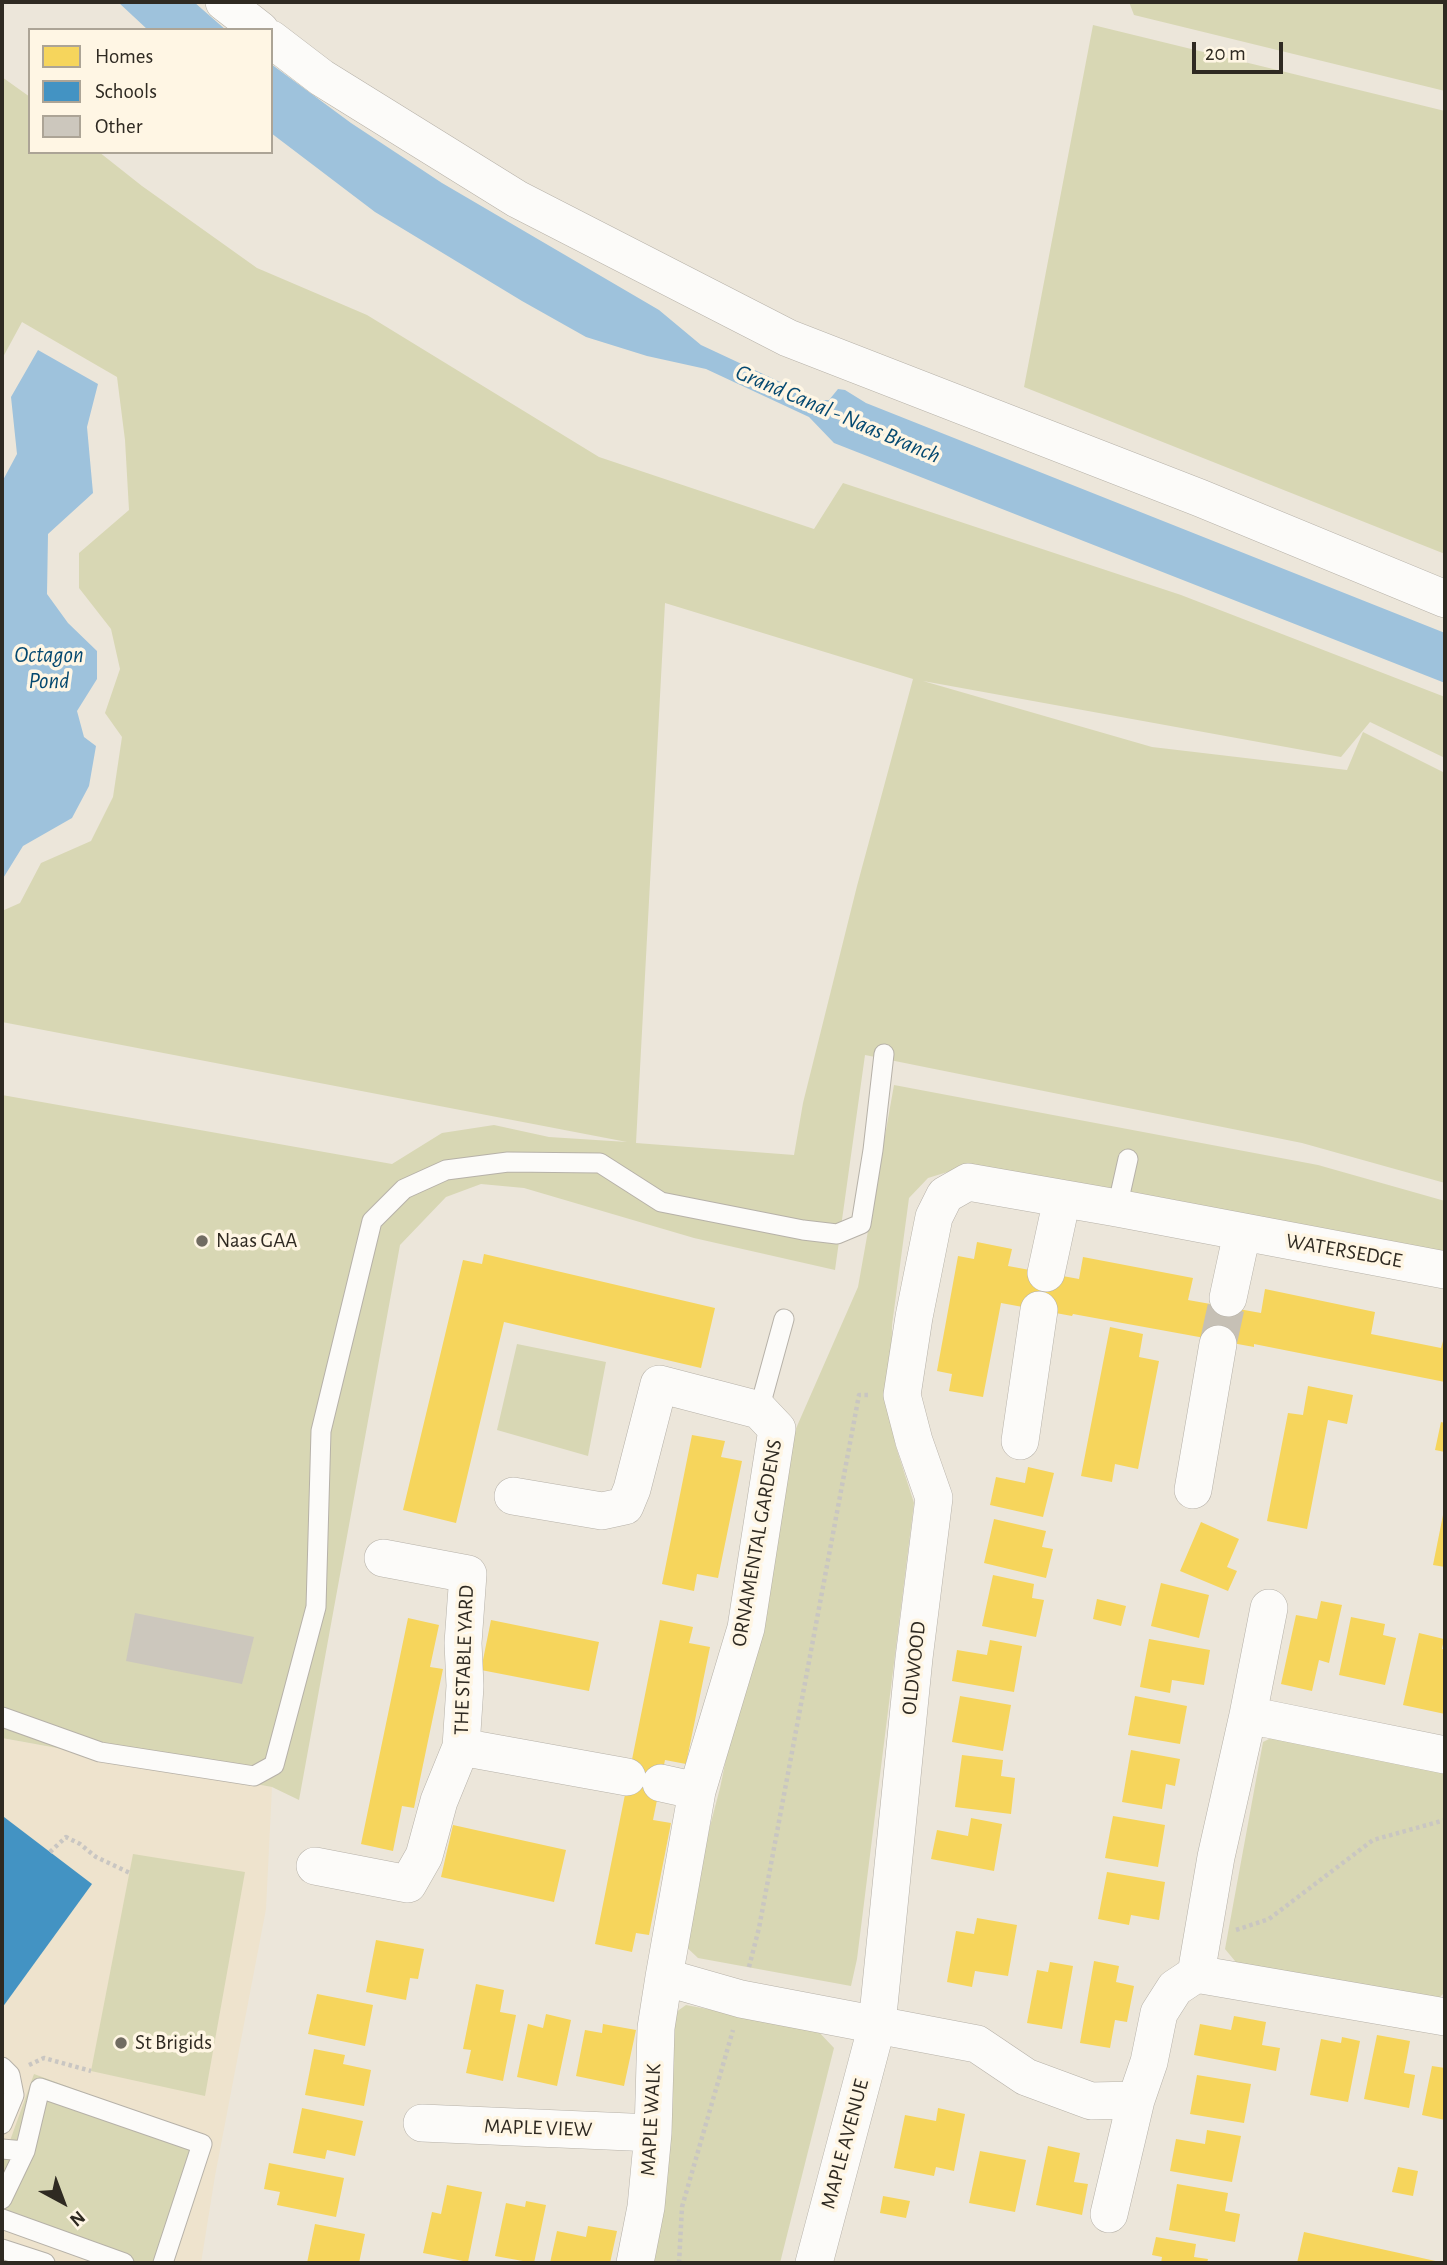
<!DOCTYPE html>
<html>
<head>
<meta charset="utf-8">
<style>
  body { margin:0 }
  #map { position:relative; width:1447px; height:2265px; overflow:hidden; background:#ece6da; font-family:"Alegreya Sans",sans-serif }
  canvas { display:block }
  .frame { position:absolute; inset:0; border:4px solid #2f2a22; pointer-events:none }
  .legend { position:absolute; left:28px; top:28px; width:245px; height:126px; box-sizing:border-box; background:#fff6e4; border:2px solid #aca496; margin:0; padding:9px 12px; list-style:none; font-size:21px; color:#2f2a22 }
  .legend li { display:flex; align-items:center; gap:14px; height:35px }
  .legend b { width:35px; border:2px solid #aca496 }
  .north { position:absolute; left:28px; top:2167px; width:70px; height:70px; -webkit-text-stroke:5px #fff6e4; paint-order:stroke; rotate:139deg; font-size:19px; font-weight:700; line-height:28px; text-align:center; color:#2f2a22 }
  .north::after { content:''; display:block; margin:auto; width:24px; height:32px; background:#2f2a22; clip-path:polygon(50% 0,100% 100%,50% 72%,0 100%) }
  .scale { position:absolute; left:1192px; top:42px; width:91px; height:32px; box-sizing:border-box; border:4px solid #2f2a22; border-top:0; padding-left:9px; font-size:21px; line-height:24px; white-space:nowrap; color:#2f2a22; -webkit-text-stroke:5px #fff6e4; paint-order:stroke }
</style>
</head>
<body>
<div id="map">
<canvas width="1447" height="2265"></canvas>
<div class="frame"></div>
<ul class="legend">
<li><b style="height:19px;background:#f6d55c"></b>Homes</li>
<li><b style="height:19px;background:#4393c3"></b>Schools</li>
<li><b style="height:19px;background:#ccc7bd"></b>Other</li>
</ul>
<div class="north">N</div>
<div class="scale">20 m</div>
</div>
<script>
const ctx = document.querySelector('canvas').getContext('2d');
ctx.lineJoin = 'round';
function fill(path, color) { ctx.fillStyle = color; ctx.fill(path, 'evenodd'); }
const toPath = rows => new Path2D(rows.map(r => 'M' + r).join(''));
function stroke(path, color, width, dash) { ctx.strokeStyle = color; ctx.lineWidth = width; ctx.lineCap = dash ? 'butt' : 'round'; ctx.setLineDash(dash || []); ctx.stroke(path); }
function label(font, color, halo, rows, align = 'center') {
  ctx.font = font + ' "Alegreya Sans",sans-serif'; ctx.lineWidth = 7; ctx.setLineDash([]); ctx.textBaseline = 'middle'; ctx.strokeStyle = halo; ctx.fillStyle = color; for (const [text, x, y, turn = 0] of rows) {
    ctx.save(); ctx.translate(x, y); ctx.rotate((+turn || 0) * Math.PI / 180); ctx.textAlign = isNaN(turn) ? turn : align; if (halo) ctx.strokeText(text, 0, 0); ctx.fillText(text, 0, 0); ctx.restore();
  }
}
fill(toPath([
  [2,1738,272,1787,266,1909,215,2176,201,2263,2,2263]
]), '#eee3cd');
fill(toPath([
  [1129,2,1445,2,1445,91,1134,15],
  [1093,25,1445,111,1445,554,1024,387],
  [2,77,30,97,30,152,99,152,142,186,257,268,367,315,599,457,814,529,843,483,1181,595,1445,697,1445,758,1370,722,1341,757,923,681,1152,747,1347,770,1363,732,1445,773,1445,1183,1302,1143,865,1055,835,1270,694,1238,524,1188,481,1184,446,1197,400,1245,299,1800,272,1787,2,1738,2,1095,392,1164,442,1133,494,1125,549,1137,627,1142,2,1022,2,911,20,903,41,863,91,841,113,797,122,737,105,713,120,669,111,629,79,588,79,553,129,510,125,440,117,377,22,322,2,359],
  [665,603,913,679,857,886,803,1103,794,1155,636,1143],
  [894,1085,1318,1165,1445,1201,1445,1253,1164,1198,967,1166,928,1178,909,1198,892,1325,891,1396,895,1444,914,1503,857,1959,851,1986,698,1958,680,1941,720,1788,794,1433,858,1287],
  [517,1344,606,1362,588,1456,497,1430],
  [1275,1736,1445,1771,1445,1992,1437,2000,1240,1967,1225,1949,1263,1742],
  [133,1854,245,1872,205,2096,91,2071],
  [686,2005,817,2030,834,2048,780,2263,643,2263,669,2017],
  [34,2074,210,2139,164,2263,100,2263,2,2228,2,2163]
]), '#d8d7b4');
fill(toPath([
  [118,2,194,2,226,30,148,30],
  [271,64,351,123,442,183,659,310,701,345,806,394,814,400,829,400,838,389,845,390,866,403,1445,633,1445,683,834,443,809,417,706,369,647,356,586,337,522,301,375,212,271,133],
  [38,350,98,384,87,427,93,493,48,534,47,594,68,623,97,651,97,679,77,711,84,737,96,746,89,786,72,818,23,846,2,880,2,482,17,454,11,397]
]), '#9ec2dc');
fill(toPath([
  [977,1242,1012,1249,1008,1266,1079,1279,1083,1257,1193,1278,1188,1300,1261,1313,1265,1289,1375,1312,1371,1334,1441,1348,1445,1334,1445,1382,1254,1344,1254,1347,1073,1314,1072,1316,1001,1303,983,1397,949,1391,952,1374,937,1371,958,1256,974,1259],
  [484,1254,715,1308,701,1368,504,1322,456,1523,403,1510,463,1260,482,1264],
  [1110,1327,1143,1334,1139,1357,1159,1361,1138,1469,1115,1464,1112,1482,1081,1476],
  [1308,1386,1353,1395,1347,1424,1328,1420,1307,1529,1267,1521,1288,1413,1303,1415],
  [1441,1422,1445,1423,1445,1452,1435,1450],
  [692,1435,725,1441,721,1457,742,1461,718,1578,697,1574,694,1591,662,1584],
  [1028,1467,1054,1473,1043,1517,990,1505,996,1477,1025,1483],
  [1444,1510,1445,1510,1445,1567,1433,1565],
  [994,1519,1046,1531,1042,1547,1053,1549,1046,1578,984,1563],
  [1201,1522,1239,1539,1227,1567,1237,1571,1228,1591,1180,1571],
  [993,1575,1034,1584,1032,1598,1044,1600,1036,1637,982,1626],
  [1161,1583,1209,1595,1199,1638,1151,1626],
  [1097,1599,1126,1606,1121,1626,1093,1619],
  [1321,1601,1342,1605,1329,1663,1319,1660,1312,1691,1281,1684,1296,1615,1317,1619],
  [1351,1617,1385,1624,1383,1635,1396,1638,1385,1685,1339,1675],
  [408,1618,439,1625,430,1667,443,1669,414,1808,402,1806,393,1851,361,1844],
  [491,1620,599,1642,589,1691,481,1670],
  [660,1620,693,1627,689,1643,710,1647,686,1764,665,1760,653,1820,671,1823,649,1935,636,1933,632,1952,595,1944],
  [1419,1633,1444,1639,1442,1649,1445,1650,1445,1714,1403,1705],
  [1149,1639,1210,1650,1204,1685,1172,1680,1170,1693,1140,1687],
  [990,1640,1022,1646,1014,1692,952,1681,957,1650,987,1655],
  [960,1696,1011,1705,1003,1751,952,1742],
  [1135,1696,1187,1706,1180,1744,1128,1735],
  [1131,1750,1180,1759,1175,1786,1166,1784,1162,1809,1122,1802],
  [962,1755,1003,1760,1001,1776,1015,1778,1011,1814,955,1807],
  [1113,1816,1165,1825,1158,1867,1105,1858],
  [971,1818,1002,1824,994,1871,931,1859,937,1830,968,1836],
  [453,1825,566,1850,554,1902,441,1877],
  [1107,1872,1165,1882,1159,1920,1131,1915,1129,1925,1098,1919],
  [977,1918,1017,1925,1008,1976,975,1971,972,1987,947,1982,956,1931,974,1934],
  [376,1940,424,1949,418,1979,410,1978,406,2000,366,1992],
  [1094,1961,1119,1966,1116,1982,1134,1986,1127,2022,1115,2020,1110,2048,1080,2043],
  [1050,1962,1073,1966,1062,2029,1027,2023,1037,1970,1048,1972],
  [476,1984,504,1990,500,2012,516,2015,503,2081,466,2073,471,2050,463,2049],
  [317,1994,373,2005,365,2046,308,2034],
  [546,2014,571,2020,557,2086,517,2077,528,2024,543,2028],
  [1234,2016,1266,2022,1262,2045,1280,2048,1276,2071,1194,2055,1200,2024,1231,2030],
  [603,2024,636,2030,624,2086,576,2076,585,2030,602,2033],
  [1377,2035,1410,2041,1404,2073,1415,2075,1409,2108,1364,2099],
  [1342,2037,1360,2041,1348,2102,1310,2095,1321,2039,1341,2043],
  [314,2049,345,2055,343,2064,371,2070,364,2106,305,2095],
  [1432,2066,1445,2068,1445,2120,1422,2115],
  [1197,2075,1251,2084,1244,2123,1190,2114],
  [302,2108,363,2121,355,2156,327,2150,325,2159,293,2153],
  [938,2108,965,2114,954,2171,936,2167,934,2176,894,2168,905,2115,936,2121],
  [1207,2130,1241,2136,1232,2182,1170,2171,1176,2139,1205,2144],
  [1048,2146,1080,2153,1074,2182,1088,2184,1082,2215,1036,2205],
  [980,2151,1026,2160,1015,2212,969,2203],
  [269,2163,344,2178,336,2217,277,2205,280,2192,264,2189],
  [1398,2167,1418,2171,1413,2196,1392,2192],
  [1177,2184,1228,2193,1225,2211,1240,2214,1235,2242,1169,2230],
  [447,2185,482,2192,468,2262,423,2253,432,2212,441,2214],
  [883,2196,910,2201,906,2218,880,2213],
  [526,2201,546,2205,534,2263,495,2256,506,2203,525,2207],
  [315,2224,365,2234,359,2263,307,2263],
  [588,2226,617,2231,610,2263,550,2263,557,2231,586,2237],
  [1304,2232,1440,2262,1439,2263,1297,2263],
  [1156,2237,1196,2244,1194,2257,1208,2259,1207,2263,1161,2263,1162,2257,1152,2255]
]), '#f6d55c');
fill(toPath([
  [4,1817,92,1884,2,2008,2,1820]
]), '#4393c3');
fill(toPath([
  [135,1613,254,1637,242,1684,126,1661]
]), '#ccc7bd');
stroke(toPath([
  [1218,1344,1228,1298]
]), '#c6c0b5', 37, [37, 18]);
const service = toPath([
  [1117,1208,1128,1159],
  [759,1410,784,1319],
  [2,1717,100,1752,254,1776,274,1765,316,1607,321,1431,372,1221,404,1189,446,1170,508,1162,600,1163,661,1202,803,1230,837,1234,861,1224,873,1150,884,1054],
  [2,2067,10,2075,14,2095,2,2124],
  [2,2149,25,2151],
  [2,2199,25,2151,40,2088,202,2144,163,2263],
  [2,2219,124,2263],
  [2,2249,45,2263]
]);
const minor = toPath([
  [224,2,260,30],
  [271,39,322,78,517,199,788,338,1200,498,1445,599],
  [1046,1273,1062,1199],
  [1228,1298,1242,1233],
  [1020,1441,1039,1310],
  [1193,1490,1218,1344],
  [513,1496,602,1511,625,1506,632,1489,659,1384,759,1410,777,1429,746,1628,697,1791,664,1977,656,2028,653,2133,646,2207,635,2263],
  [1248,1715,1269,1608],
  [461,1747,627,1777],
  [1445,1755,1248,1715,1216,1857,1196,1974,1445,2017],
  [661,1783,697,1791],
  [315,1866,408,1884,424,1856,439,1801,461,1747,465,1686,463,1643,468,1574,383,1558],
  [664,1977,741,1999,977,2044,1026,2077,1091,2101,1136,2100],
  [422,2123,653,2133],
  [1109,2214,1136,2100,1149,2062,1159,2013,1175,1988,1196,1974],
  [814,2263,877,2025,914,1658,934,1498,914,1441,902,1395,914,1317,934,1217,945,1195,968,1182,1117,1208,1445,1270]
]);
stroke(service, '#b6b1a8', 21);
stroke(minor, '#b6b1a8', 38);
stroke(toPath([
  [50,1852,66,1837,80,1844,96,1857,130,1873],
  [1236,1930,1269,1919,1373,1840,1445,1820],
  [749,1967,759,1928,859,1395,870,1395],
  [29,2065,44,2058,91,2071],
  [679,2263,682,2207,733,2030]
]), '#c9c6c2', 4.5, [3.5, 3.5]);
stroke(service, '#fcfbf9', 19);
stroke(minor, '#fcfbf9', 37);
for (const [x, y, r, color] of [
  [202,1241,7,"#716c62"],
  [121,2043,7,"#716c62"]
]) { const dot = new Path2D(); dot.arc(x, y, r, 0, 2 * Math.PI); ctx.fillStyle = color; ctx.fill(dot); stroke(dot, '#fff6e4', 2.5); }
label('21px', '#2f2a22', '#fff6e4', [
  ["Naas GAA",216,1241],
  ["St Brigids",135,2043]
], 'left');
label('21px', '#2f2a22', '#fff6e4', [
  ["WATERSEDGE",1344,1251,10],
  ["ORNAMENTAL GARDENS",757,1543,-80],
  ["THE STABLE YARD",464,1660,-88],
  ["OLDWOOD",914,1668,-84],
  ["MAPLE WALK",651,2120,-87],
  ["MAPLE VIEW",538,2128,2],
  ["MAPLE AVENUE",845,2144,-75]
]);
label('italic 23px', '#054970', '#fff6e4', [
  ["Grand Canal - Naas Branch",838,414,23],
  ["Octagon",49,655],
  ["Pond",49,681]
]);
</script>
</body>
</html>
